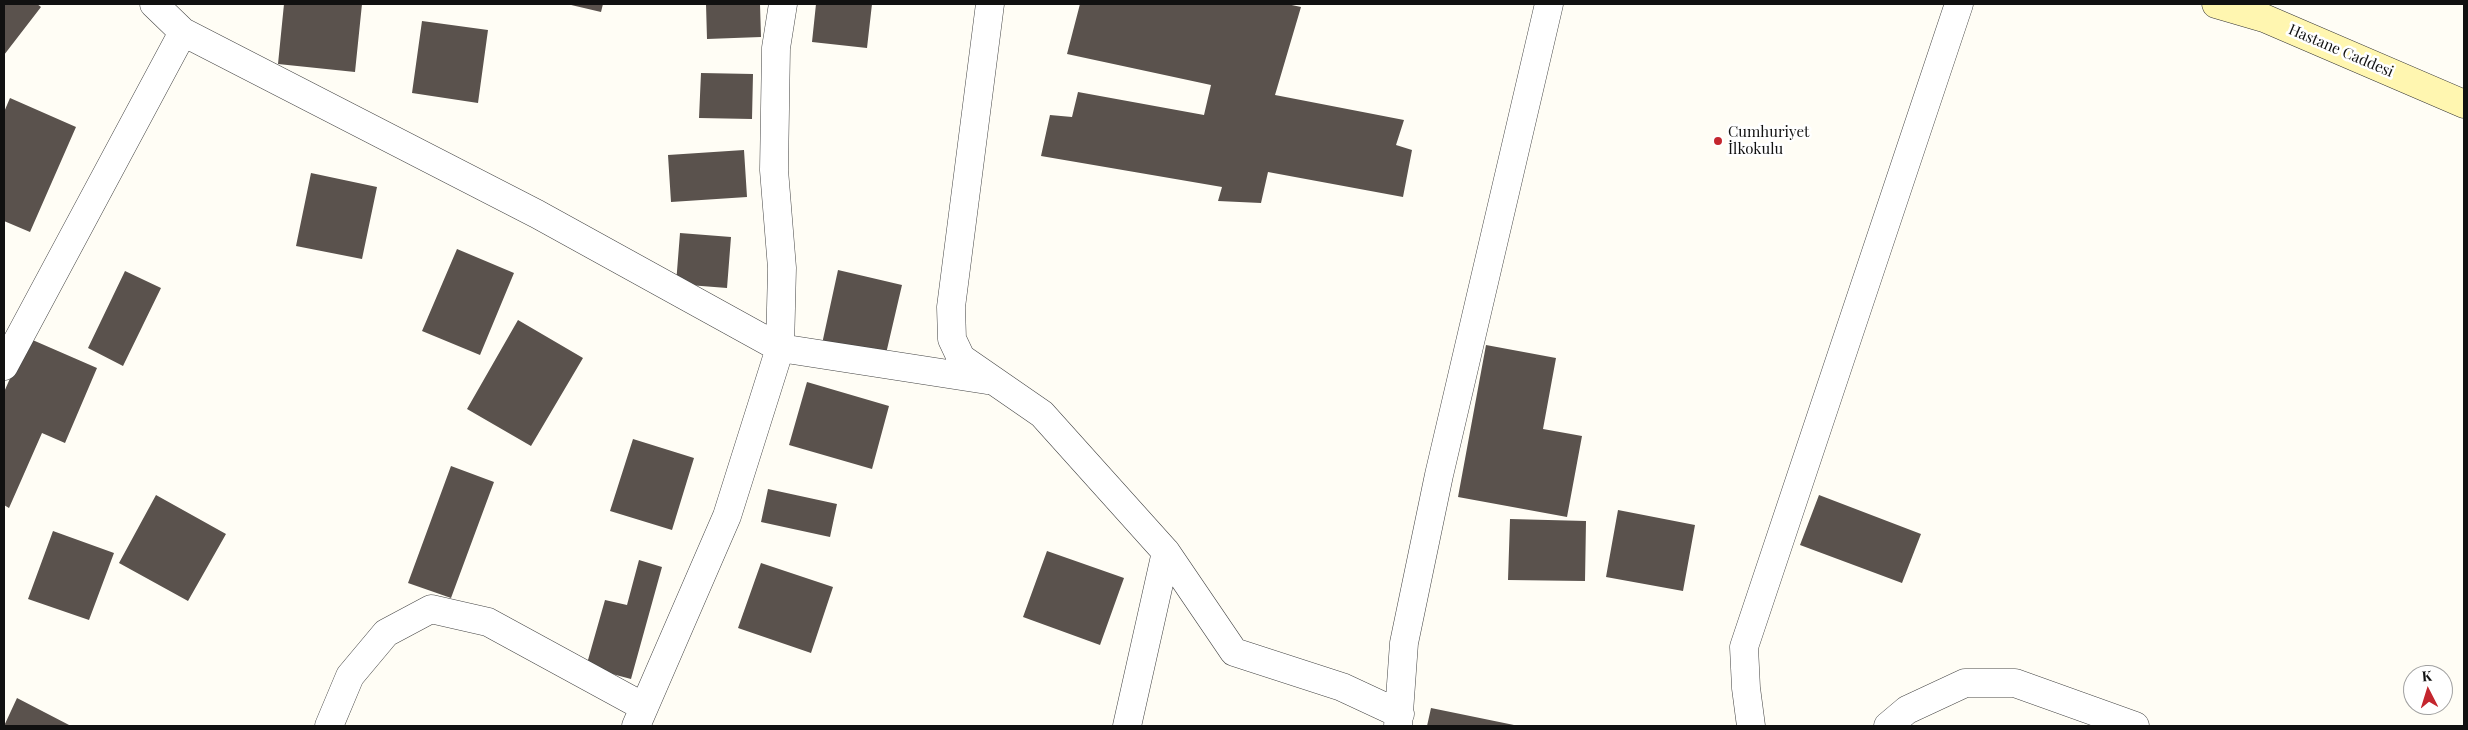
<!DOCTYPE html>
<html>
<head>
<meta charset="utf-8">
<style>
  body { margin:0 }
  #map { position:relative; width:2468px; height:730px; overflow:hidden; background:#fffdf5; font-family:"Playfair Display",serif }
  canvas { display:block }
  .frame { position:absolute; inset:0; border:5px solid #111; pointer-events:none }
  .north { position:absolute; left:2403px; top:665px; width:50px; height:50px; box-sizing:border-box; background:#fff; border:1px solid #a0a0a0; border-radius:50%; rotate:355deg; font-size:14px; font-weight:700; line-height:20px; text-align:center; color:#111 }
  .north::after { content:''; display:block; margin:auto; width:18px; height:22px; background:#c4262e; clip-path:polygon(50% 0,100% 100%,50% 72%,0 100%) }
</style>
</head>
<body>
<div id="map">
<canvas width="2468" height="730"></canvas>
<div class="frame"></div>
<div class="north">K</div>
</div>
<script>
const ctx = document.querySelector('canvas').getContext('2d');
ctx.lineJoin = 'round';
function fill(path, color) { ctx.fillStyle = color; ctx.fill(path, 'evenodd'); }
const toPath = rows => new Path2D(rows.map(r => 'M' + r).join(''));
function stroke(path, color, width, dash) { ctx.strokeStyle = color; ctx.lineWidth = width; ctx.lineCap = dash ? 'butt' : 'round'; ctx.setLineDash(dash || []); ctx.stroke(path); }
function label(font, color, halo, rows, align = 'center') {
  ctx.font = font + ' "Playfair Display",serif'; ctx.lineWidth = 5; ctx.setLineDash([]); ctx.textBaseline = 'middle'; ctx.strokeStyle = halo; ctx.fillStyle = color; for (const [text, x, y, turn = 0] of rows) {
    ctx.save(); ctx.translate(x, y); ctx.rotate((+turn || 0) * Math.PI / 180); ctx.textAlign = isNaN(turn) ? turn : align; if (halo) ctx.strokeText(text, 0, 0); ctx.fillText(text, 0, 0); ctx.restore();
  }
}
fill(toPath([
  [4,4,37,4,41,7,4,55],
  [284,4,362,4,355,72,278,64],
  [567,4,603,4,601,12],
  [706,4,760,4,761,37,707,39],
  [816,4,872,4,867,48,812,42],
  [1080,4,1287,4,1301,7,1275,95,1404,120,1396,145,1412,150,1403,197,1268,172,1261,203,1218,201,1222,187,1041,156,1050,115,1072,117,1078,92,1204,115,1211,85,1067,54],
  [422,21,488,30,478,103,412,93],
  [701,73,753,74,752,119,699,118],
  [10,98,76,127,30,232,4,221,4,112],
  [744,150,747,197,671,202,668,155],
  [311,173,377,187,362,259,296,246],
  [680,233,731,237,727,288,676,284],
  [457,249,514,273,480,355,422,331],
  [838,270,902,285,885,358,822,344],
  [125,271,161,288,123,366,88,348],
  [518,320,583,358,531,446,467,409],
  [28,338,97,368,65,443,42,433,9,508,4,505,4,392],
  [1486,345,1556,358,1543,429,1582,436,1567,517,1458,497],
  [807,382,889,406,872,469,789,445],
  [633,439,694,458,672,530,610,511],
  [451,466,494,482,451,598,408,583],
  [768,489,837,504,830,537,761,522],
  [156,495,226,534,188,601,119,563],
  [1819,495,1921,534,1902,583,1800,545],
  [1618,510,1695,525,1683,591,1606,577],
  [1510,519,1586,521,1585,581,1508,580],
  [53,531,114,553,89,620,28,599],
  [1047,551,1124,578,1100,645,1023,617],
  [639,560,662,567,631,679,586,667,605,600,627,605],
  [761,563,833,587,811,653,738,628],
  [17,698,71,726,4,726],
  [1431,708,1514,725,1514,726,1427,726]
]), '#5a524d');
const street = toPath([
  [154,4,183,32,537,214,780,348,987,380],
  [990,4,951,307,952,339,961,358,1042,414,1166,552,1234,652,1342,687,1400,714],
  [4,366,183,32],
  [329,726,350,676,386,633,431,609,488,622,644,707],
  [636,726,727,516,780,348,782,268,774,170,776,48,783,4],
  [1127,726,1166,552],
  [1398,726,1404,643,1439,475,1549,4],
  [1751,726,1746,688,1744,647,1959,4],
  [1888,726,1907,710,1965,683,2015,683,2135,726]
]);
const secondary = toPath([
  [2216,4,2264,18,2464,104]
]);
stroke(street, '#444', 29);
stroke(secondary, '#333', 29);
stroke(street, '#fff', 28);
stroke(secondary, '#fff6b0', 28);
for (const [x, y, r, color] of [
  [1718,141,5,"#c4262e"]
]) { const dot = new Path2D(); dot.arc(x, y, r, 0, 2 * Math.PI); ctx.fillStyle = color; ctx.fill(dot); stroke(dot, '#fff', 2); }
label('15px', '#111', '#fff', [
  ["Hastane Caddesi",2341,51,23]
]);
label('15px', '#111', '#fff', [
  ["Cumhuriyet",1728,132],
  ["İlkokulu",1728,149]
], 'left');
</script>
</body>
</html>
